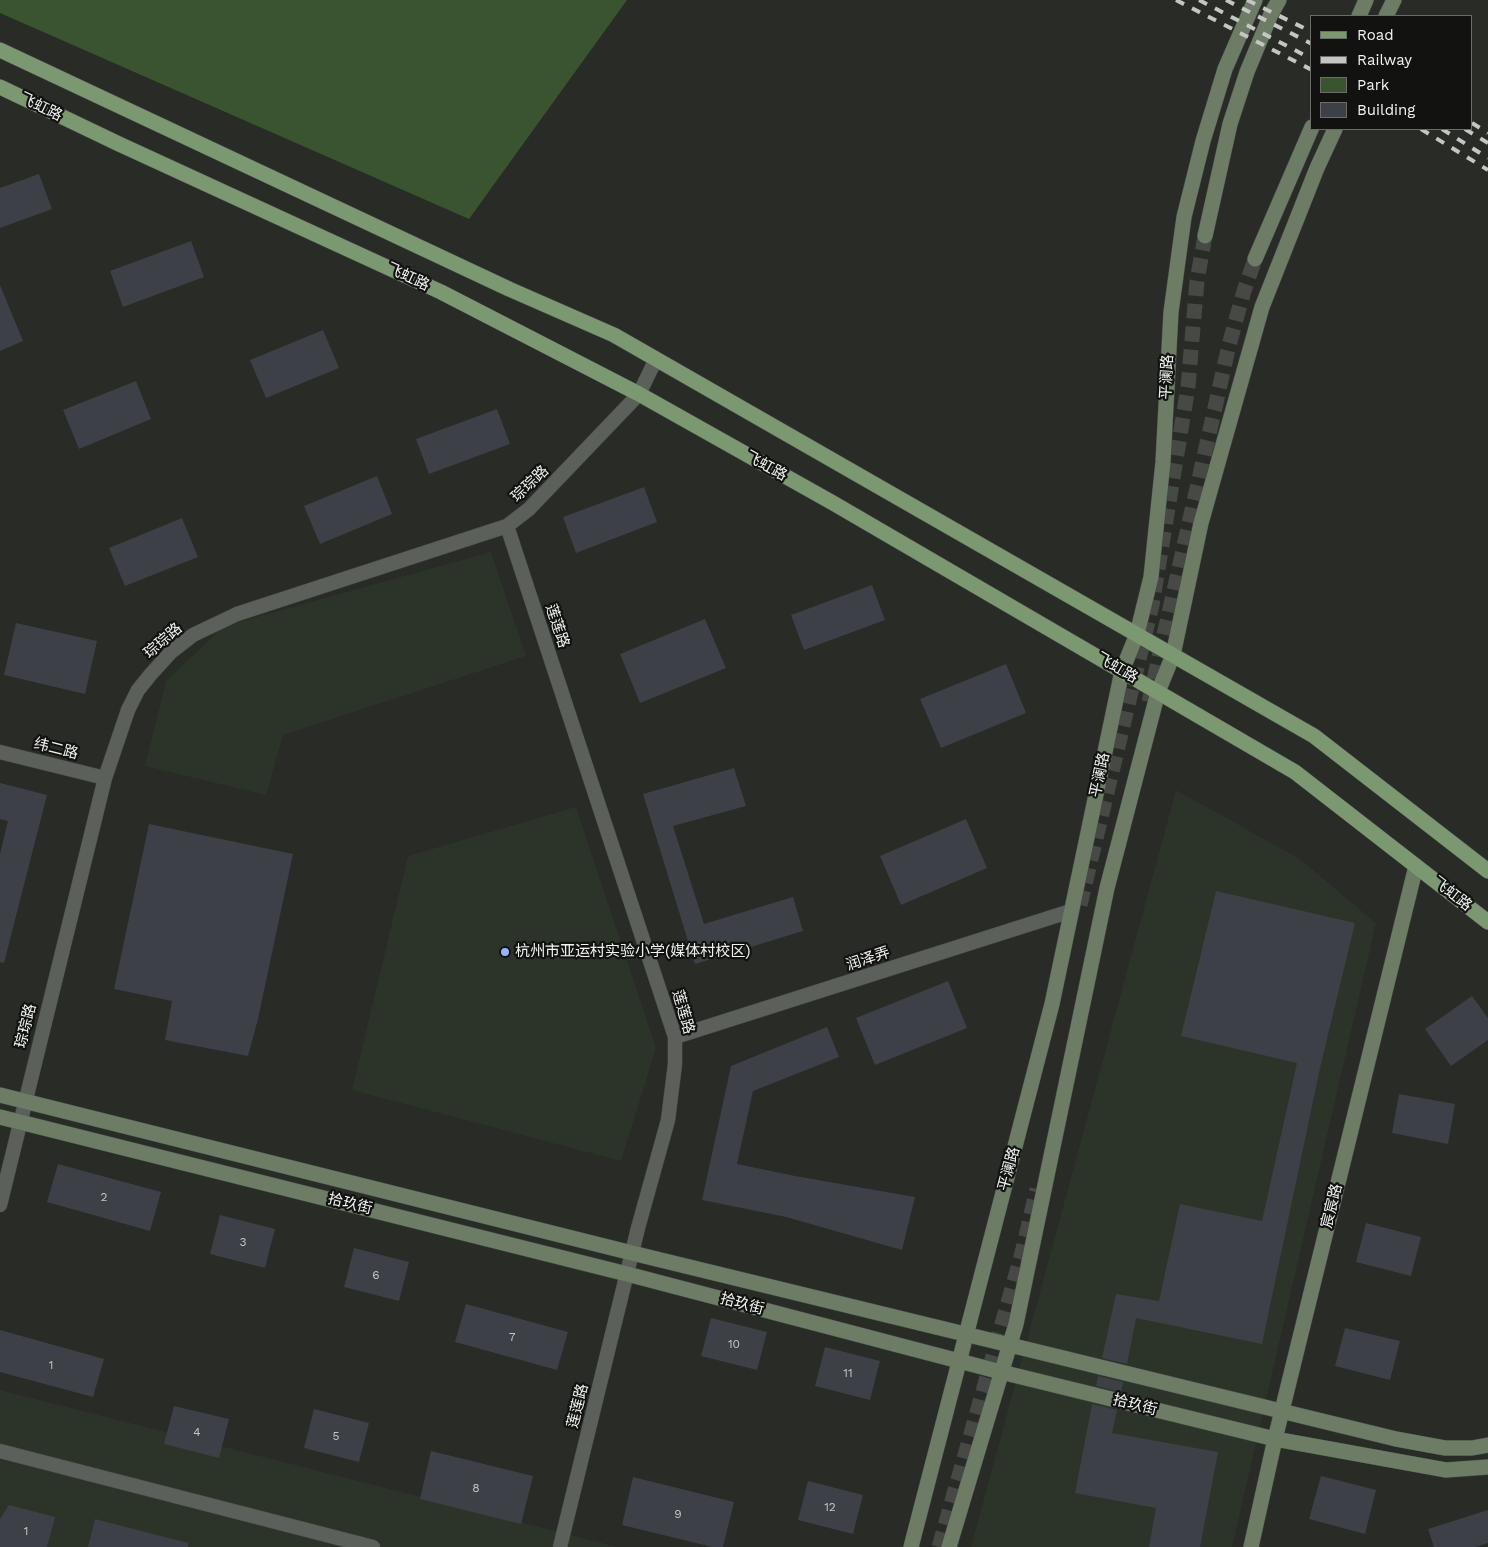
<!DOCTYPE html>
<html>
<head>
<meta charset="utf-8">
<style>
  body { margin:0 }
  #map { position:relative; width:1488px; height:1547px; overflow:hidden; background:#282b26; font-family:"Work Sans",sans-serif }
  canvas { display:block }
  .legend { position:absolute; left:1310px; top:15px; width:162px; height:115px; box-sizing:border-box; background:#121311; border:1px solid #6b6d6a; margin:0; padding:6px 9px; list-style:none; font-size:15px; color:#f0f3f0 }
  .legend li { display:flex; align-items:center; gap:10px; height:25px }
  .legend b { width:25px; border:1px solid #6b6d6a }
</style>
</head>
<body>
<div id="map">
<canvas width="1488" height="1547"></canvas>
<ul class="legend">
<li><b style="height:6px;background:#7c9871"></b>Road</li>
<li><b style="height:6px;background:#c3c6c3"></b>Railway</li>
<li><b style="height:14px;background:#3b5430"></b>Park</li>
<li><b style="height:14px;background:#3d4046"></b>Building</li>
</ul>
</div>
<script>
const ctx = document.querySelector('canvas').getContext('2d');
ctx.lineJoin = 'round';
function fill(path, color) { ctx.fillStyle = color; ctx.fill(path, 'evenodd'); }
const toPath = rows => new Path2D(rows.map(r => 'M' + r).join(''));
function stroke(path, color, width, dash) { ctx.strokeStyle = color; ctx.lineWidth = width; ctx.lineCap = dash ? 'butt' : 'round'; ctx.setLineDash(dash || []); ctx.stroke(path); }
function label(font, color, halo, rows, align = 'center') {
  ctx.font = font + ' "Work Sans","Noto Sans SC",sans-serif'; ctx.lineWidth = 4.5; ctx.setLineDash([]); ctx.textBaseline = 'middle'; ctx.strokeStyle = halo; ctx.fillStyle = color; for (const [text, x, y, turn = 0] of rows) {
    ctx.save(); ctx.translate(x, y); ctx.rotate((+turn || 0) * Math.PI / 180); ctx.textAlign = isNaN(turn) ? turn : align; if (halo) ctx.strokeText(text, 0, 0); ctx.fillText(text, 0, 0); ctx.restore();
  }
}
fill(toPath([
  [491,552,526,656,283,735,266,795,145,766,166,681,224,626],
  [1176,790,1300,859,1376,923,1232,1547,971,1547],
  [576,807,656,1048,621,1161,352,1090,408,856],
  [0,1390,618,1547,0,1547]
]), '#2c3429');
fill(toPath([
  [0,0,627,0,469,219,0,13]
]), '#3b5430');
fill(toPath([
  [39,174,52,209,0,228,0,188],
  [191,241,204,277,123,307,110,271],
  [0,285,23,341,0,351],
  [323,330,339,368,266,398,250,360],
  [136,381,151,419,79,449,63,410],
  [497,409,510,444,429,474,416,439],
  [377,476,392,514,320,544,304,506],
  [644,487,657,522,576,553,563,517],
  [182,518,198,557,125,586,109,548],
  [872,585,885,620,804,650,791,615],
  [705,619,726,668,640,703,620,654],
  [16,623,97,641,85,694,4,675],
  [1006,664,1026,713,941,748,920,699],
  [734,768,746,806,673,826,704,924,793,897,803,931,695,964,643,794],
  [0,783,47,795,4,963,0,962,0,854,8,821,0,819],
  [966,819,987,868,901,905,880,856],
  [149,824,293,854,258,1019,248,1056,165,1040,172,1001,114,989],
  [1216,891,1355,923,1320,1068,1262,1344,1136,1318,1127,1364,1102,1358,1116,1294,1159,1301,1180,1204,1262,1221,1297,1063,1181,1036],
  [948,981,967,1028,875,1065,856,1018],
  [1472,996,1488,1018,1488,1040,1451,1066,1425,1029],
  [827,1027,839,1057,753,1091,737,1164,795,1176,915,1197,902,1250,786,1217,702,1200,731,1066],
  [1399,1094,1455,1104,1448,1144,1392,1133],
  [58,1164,161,1192,150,1231,47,1202],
  [220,1215,275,1229,265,1268,210,1254],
  [1366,1223,1421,1237,1411,1276,1356,1262],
  [354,1248,409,1262,399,1301,344,1287],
  [466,1304,568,1332,557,1370,455,1342],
  [711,1318,767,1332,757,1370,701,1356],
  [1345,1328,1400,1341,1390,1380,1335,1366],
  [0,1330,104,1359,93,1397,0,1372],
  [825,1347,880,1361,870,1400,815,1386],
  [1098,1376,1123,1382,1121,1392,1096,1386],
  [1092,1404,1117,1410,1112,1433,1218,1452,1200,1547,1149,1547,1156,1508,1075,1493],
  [174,1406,229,1419,219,1458,164,1444],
  [314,1409,369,1423,359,1462,304,1448],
  [431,1451,533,1476,521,1524,420,1499],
  [1321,1476,1376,1490,1365,1534,1309,1519],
  [633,1477,734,1502,723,1547,712,1547,622,1525],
  [808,1481,863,1495,853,1534,798,1520],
  [9,1505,55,1517,47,1547,0,1547,0,1519],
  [1488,1510,1488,1543,1476,1547,1434,1547,1428,1529],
  [95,1519,188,1543,188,1547,88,1547]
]), '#3d4046');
stroke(toPath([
  [1149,702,1229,345,1244,291,1255,259],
  [1080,905,1152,605,1188,387,1197,281,1205,236],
  [939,1547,1022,1253,1037,1189]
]), '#464944', 15, [15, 8]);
const street = toPath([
  [507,526,675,1037,675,1064,668,1120,638,1228,560,1547],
  [0,752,105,778],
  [675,1037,1071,911],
  [0,1205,105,778,128,710,138,690,151,674,171,652,193,635,237,614,507,526,529,509,639,394,656,359],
  [0,1451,373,1547]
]);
const secondary = toPath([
  [1359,16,1366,0],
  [1386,16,1394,0],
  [1205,236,1230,124,1247,72,1271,14,1279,0],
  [1255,259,1312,127],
  [0,1095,632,1253,1396,1439,1445,1448,1472,1448,1488,1445],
  [0,1117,627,1274,1001,1372,1275,1439,1446,1470,1488,1467],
  [911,1547,1052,1004,1122,671,1137,634,1151,577,1163,462,1171,312,1184,217,1203,141,1225,69,1255,0],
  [949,1547,1016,1324,1107,888,1158,692,1173,655,1201,523,1262,307,1317,168,1335,129],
  [1251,1547,1275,1439,1416,866]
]);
const primary = toPath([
  [0,50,509,289,614,335,1314,736,1488,871],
  [0,87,119,144,441,292,639,394,833,503,1295,772,1488,922]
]);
stroke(street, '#464a45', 15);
stroke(secondary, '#464a45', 16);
stroke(primary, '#464a45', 16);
stroke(street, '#5b605a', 14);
stroke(secondary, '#6c7c65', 15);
stroke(primary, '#7c9871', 15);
stroke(toPath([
  [1176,0,1312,70],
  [1199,0,1312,59],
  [1226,0,1312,44],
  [1247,0,1312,32],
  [1472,123,1488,133],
  [1421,129,1488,170],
  [1442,129,1488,158],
  [1465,129,1488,143]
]), '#c3c6c3', 4, [9, 9]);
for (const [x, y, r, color] of [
  [505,952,5,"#95b6fd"]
]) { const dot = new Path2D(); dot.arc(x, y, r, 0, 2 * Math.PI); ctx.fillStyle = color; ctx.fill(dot); stroke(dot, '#121311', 2); }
label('12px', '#c3c6c6', null, [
  ["2",104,1197],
  ["3",243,1242],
  ["6",376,1275],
  ["7",512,1337],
  ["10",734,1344],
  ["1",51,1365],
  ["11",848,1373],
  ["4",197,1432],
  ["5",336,1436],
  ["8",476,1488],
  ["12",830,1507],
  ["9",678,1514],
  ["1",26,1531]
]);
label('15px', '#f0f3f0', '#121311', [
  ["飞虹路",41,107,26],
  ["飞虹路",408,277,25],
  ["平澜路",1167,377,-87],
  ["飞虹路",766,466,29],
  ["琮琮路",530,484,-44],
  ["莲莲路",557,626,72],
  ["琮琮路",163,641,-41],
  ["飞虹路",1117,668,30],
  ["纬二路",56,749,14],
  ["平澜路",1100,775,-78],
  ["飞虹路",1452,894,38],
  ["润泽弄",868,959,-18],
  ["莲莲路",683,1012,74],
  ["琮琮路",26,1026,-76],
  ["平澜路",1009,1169,-75],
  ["拾玖街",350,1204,14],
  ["宸宸路",1332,1206,-76],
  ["拾玖街",742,1304,15],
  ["拾玖街",1135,1405,14],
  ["莲莲路",578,1406,-76]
]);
label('15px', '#f0f3f0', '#121311', [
  ["杭州市亚运村实验小学(媒体村校区)",515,952]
], 'left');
</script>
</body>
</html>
